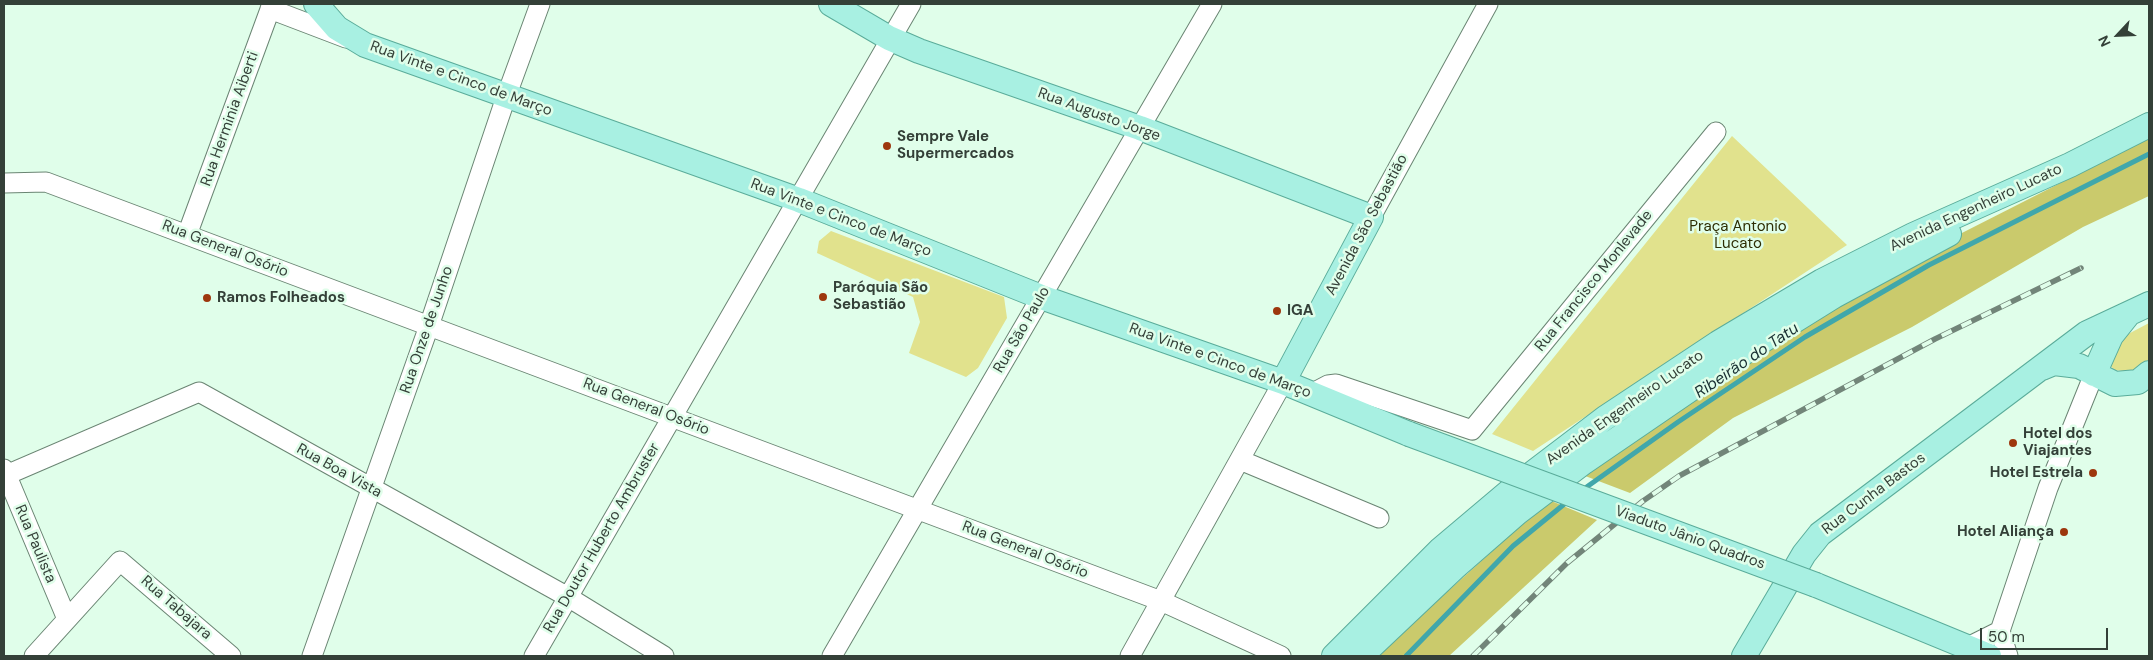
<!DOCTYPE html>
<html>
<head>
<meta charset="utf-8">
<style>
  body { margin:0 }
  #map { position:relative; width:2153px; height:660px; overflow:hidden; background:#e0feea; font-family:"DM Sans",sans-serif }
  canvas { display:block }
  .frame { position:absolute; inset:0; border:5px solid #344038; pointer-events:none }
  .north { position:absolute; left:2093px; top:10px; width:50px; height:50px; -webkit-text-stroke:4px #e0feea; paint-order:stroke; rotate:245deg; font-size:14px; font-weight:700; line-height:20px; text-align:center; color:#344038 }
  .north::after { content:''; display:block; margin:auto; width:18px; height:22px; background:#344038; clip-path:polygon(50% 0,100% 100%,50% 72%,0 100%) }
  .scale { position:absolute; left:1980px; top:628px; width:128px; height:22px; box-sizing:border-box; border:2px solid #344038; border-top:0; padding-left:6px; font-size:15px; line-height:18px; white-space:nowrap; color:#344038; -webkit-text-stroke:4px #e0feea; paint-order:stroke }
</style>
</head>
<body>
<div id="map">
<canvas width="2153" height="660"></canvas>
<div class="frame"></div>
<div class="north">N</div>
<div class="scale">50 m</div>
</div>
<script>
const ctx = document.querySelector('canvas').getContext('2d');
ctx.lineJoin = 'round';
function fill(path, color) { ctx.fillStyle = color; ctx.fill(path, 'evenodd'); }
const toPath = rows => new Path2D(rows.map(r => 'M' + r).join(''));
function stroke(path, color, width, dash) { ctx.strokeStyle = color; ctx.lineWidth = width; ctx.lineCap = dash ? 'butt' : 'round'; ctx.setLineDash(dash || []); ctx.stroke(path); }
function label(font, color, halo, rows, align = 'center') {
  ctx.font = font + ' "DM Sans",sans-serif'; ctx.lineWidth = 5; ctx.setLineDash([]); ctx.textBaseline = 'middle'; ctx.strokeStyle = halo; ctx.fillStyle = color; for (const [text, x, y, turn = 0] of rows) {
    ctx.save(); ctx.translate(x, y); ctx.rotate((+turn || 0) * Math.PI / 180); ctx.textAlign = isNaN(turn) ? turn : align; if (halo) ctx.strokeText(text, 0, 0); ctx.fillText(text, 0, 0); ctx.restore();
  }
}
fill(toPath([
  [1732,136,1847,245,1533,451,1492,434],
  [831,231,1004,297,1007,318,978,368,966,377,909,353,920,322,913,297,817,253,819,241],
  [2149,323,2149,359,2133,372,2115,370,2109,365,2115,341]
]), '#e1e28d');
fill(toPath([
  [2149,138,2149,196,2083,227,1912,327,1733,418,1630,493,1580,474,1813,316,1956,236],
  [1549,500,1597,520,1449,656,1376,656]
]), '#caca6c');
stroke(toPath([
  [1581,491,1678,422,1805,337,1929,265,2149,154],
  [1406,656,1513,546,1568,501]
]), '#40a7ab', 5);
const minor = toPath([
  [270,9,346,38],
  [4,183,46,182,1161,601,1281,656],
  [1371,217,1488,4],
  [187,235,272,4],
  [1311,394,1328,385,1336,384,1472,430,1716,132],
  [1240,460,1379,518],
  [4,469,67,619],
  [4,476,199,392,568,597,664,656],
  [2000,631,2048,488,2094,374],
  [2000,631,2008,656],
  [1972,655,1968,647,2000,631],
  [34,656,120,561,231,656],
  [312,656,429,326,506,97,540,4],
  [534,656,911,4],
  [832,656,1212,4],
  [1130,656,1283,382]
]);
const major = toPath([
  [316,4,337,28,365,45,799,200,1041,297,1283,382,1409,434],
  [831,4,889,38,919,51,1140,128,1371,217,1283,382],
  [2042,368,2054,363,2079,366,2115,384,2138,382,2149,373],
  [2094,374,2111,336,2127,316],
  [1816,585,1989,656],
  [1334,656,1440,550,1517,485,1605,418,1718,343,1822,281,1913,235,2070,165,2149,125],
  [1361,656,1454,568,1517,513,1584,462,1752,347,1834,296,1949,234],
  [1744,656,1804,554,1820,534,2087,333,2149,304]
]);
stroke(minor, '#6a8573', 21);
stroke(major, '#5aac9a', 26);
stroke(minor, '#fff', 19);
stroke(major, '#a8f0e2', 24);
const rail = toPath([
  [1473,656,1567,563,1643,501,1679,476,1935,339,2081,268]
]);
stroke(rail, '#728579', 5.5);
stroke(rail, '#e0feea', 4, [11]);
const majorBridge = toPath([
  [1409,434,1816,585]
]);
stroke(majorBridge, '#5aac9a', 26, []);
stroke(majorBridge, '#a8f0e2', 24);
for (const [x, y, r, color] of [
  [887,146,5,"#9d370d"],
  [823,297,5,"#9d370d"],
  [207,298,5,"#9d370d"],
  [1277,311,5,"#9d370d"],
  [2013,443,5,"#9d370d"],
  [2093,473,5,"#9d370d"],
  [2064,532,5,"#9d370d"]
]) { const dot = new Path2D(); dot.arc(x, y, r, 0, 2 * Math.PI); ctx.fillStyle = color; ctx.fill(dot); stroke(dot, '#e0feea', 2); }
label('15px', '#344038', '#e0feea', [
  ["Rua Vinte e Cinco de Março",461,79,20],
  ["Rua Augusto Jorge",1099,115,20],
  ["Rua Herminia Aiberti",230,119,-70],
  ["Avenida Engenheiro Lucato",1976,208,-25],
  ["Rua Vinte e Cinco de Março",841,218,21],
  ["Avenida São Sebastião",1367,225,-62],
  ["Rua General Osório",225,249,21],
  ["Rua Francisco Monlevade",1594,281,-51],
  ["Rua Onze de Junho",427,330,-71],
  ["Rua São Paulo",1022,330,-60],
  ["Rua Vinte e Cinco de Março",1220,361,20],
  ["Rua General Osório",646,407,21],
  ["Avenida Engenheiro Lucato",1625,408,-35],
  ["Rua Boa Vista",339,471,29],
  ["Rua Cunha Bastos",1874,494,-37],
  ["Rua Doutor Huberto Ambruster",602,538,-60],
  ["Viaduto Jânio Quadros",1690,538,20],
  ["Rua Paulista",35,544,67],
  ["Rua General Osório",1025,550,21],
  ["Rua Tabajara",176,608,41]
]);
label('bold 15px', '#344038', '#e0feea', [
  ["Sempre Vale",897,137],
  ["Supermercados",897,154],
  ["Paróquia São",833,288],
  ["Sebastião",833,305],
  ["Ramos Folheados",217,298],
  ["IGA",1287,311],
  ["Hotel dos",2023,434],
  ["Viajantes",2023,451],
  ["Hotel Estrela",2083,473,"right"],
  ["Hotel Aliança",2054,532,"right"]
], 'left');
label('15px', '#2d2d03', '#e0feea', [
  ["Praça Antonio",1738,227],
  ["Lucato",1738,244]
]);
label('italic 16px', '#182f31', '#e0feea', [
  ["Ribeirão do Tatu",1747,361,-34]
]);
</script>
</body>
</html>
